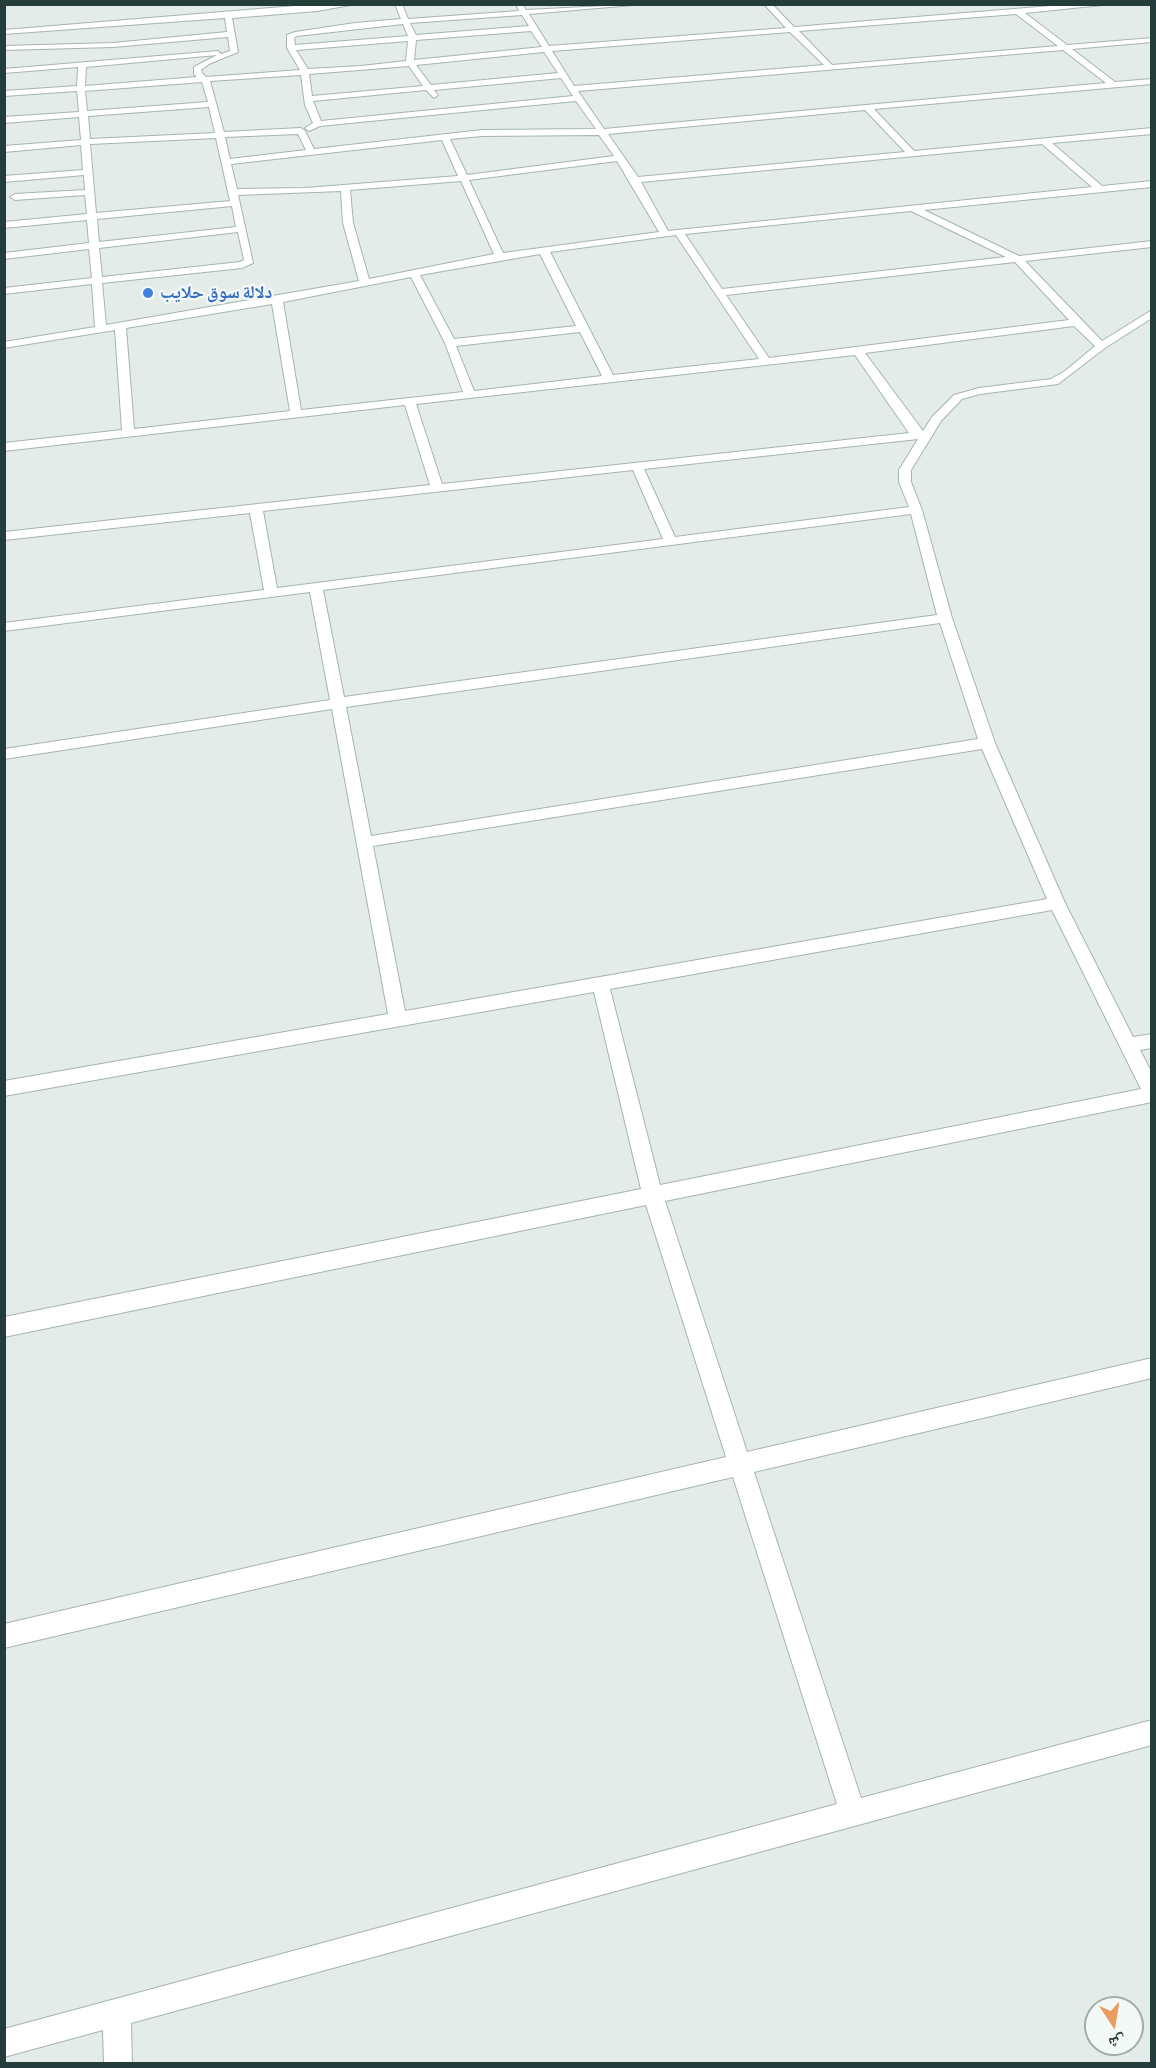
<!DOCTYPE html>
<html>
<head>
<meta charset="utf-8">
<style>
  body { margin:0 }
  #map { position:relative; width:1156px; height:2068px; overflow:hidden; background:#e3ece9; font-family:"Alegreya Sans","Noto Naskh Arabic",sans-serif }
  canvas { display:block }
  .frame { position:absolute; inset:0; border:6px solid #243c3a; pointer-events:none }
  .north { position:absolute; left:1084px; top:1996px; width:60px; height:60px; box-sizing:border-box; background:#f3f9f7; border:2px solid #a0adab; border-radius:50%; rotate:168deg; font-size:16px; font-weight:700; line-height:24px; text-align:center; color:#243c3a }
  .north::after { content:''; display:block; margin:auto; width:21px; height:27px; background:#ea9c63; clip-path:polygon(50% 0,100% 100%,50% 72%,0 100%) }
</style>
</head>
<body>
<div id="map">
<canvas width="1156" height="2068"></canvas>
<div class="frame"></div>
<div class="north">ش</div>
</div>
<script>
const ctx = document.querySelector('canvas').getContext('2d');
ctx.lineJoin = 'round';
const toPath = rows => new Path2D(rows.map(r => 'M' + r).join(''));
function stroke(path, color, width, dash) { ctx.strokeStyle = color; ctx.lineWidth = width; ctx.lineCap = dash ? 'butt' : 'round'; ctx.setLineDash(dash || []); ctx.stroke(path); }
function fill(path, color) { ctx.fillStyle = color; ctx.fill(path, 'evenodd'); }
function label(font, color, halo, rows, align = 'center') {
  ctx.font = font + ' "Alegreya Sans","Noto Naskh Arabic",sans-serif'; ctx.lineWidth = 4.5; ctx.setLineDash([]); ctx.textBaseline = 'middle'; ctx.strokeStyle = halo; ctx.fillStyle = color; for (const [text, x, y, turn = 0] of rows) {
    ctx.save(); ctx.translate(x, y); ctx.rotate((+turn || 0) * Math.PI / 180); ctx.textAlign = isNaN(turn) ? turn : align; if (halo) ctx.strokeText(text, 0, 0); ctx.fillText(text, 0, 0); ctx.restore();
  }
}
const minor = toPath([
  [319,4,356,4,317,11,232,18,238,52,209,64,201,70,202,73,206,77,300,70,287,48,287,35,295,32,355,23,401,19,395,4,402,4,408,19,519,11,516,4,522,4,526,10,644,4,529,14,549,46,786,28,764,4,772,4,794,27,1075,4,1112,4,1025,13,1067,45,1152,38,1152,42,1072,49,1115,82,1152,79,1152,84,874,109,914,151,1152,128,1152,134,1052,143,1102,186,1152,181,1152,187,924,210,1019,256,1152,241,1152,247,1025,261,1102,341,1152,310,1152,318,1105,348,1058,384,980,394,962,399,941,421,911,470,911,482,922,510,952,618,995,743,1065,903,1133,1037,1152,1034,1152,1048,1140,1050,1152,1073,1152,1102,665,1201,747,1452,1152,1358,1152,1378,754,1472,861,1798,1152,1720,1152,1745,131,2023,132,2064,104,2064,103,2030,4,2057,4,2029,837,1804,733,1477,4,1648,4,1624,726,1457,646,1205,4,1337,4,1317,641,1189,594,992,4,1096,4,1081,388,1014,332,709,4,759,4,749,330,700,310,592,4,631,4,623,264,590,250,513,4,540,4,532,430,485,405,405,4,451,4,443,122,430,115,330,4,348,4,342,95,327,92,284,4,294,4,288,92,278,89,249,4,259,4,253,89,243,87,220,4,228,4,222,87,214,85,195,15,200,10,197,15,194,85,190,84,175,4,182,4,176,83,170,81,145,4,152,4,146,81,140,79,117,4,123,4,117,79,112,77,91,4,96,4,91,77,86,78,67,4,73,4,69,218,51,221,54,230,51,228,37,113,47,4,50,4,46,113,43,227,32,225,18,4,34,4,30,319,4],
  [1016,14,1058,46,832,65,799,31,1016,14],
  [522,15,529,26,416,35,410,23,522,15],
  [403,24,408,36,295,45,294,38,297,36,403,24],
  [531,31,542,47,414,60,416,40,531,31],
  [790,32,824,65,574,86,552,51,790,32],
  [408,41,406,61,361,66,308,69,296,50,408,41],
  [1063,50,1106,83,604,129,578,91,1063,50],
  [544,52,558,73,431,85,416,65,544,52],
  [217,55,194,67,194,74,197,77,85,86,86,67,217,55],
  [409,66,423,86,312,96,309,74,409,66],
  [301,75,305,105,313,123,305,128,309,131,320,126,370,121,576,101,596,129,482,130,314,149,305,131,301,128,224,132,210,81,301,75],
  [561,78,573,96,321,121,313,101,426,90,434,98,438,95,434,90,561,78],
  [202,82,208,102,87,111,85,91,202,82],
  [209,107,215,133,90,139,88,116,209,107],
  [865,110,905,152,638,177,608,134,865,110],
  [298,134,306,150,230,159,225,137,298,134],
  [599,135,614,156,467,175,450,139,482,136,599,135],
  [216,138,230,201,96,213,90,144,216,138],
  [442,140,458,176,305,188,237,189,231,164,442,140],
  [1042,144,1092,187,668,231,641,182,1042,144],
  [617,161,659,232,503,253,469,180,617,161],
  [461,181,494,254,369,279,353,223,350,190,461,181],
  [341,191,343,223,359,281,106,325,102,283,242,268,253,263,238,195,341,191],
  [232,206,236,227,99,242,97,219,232,206],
  [911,211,1006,257,722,289,685,234,911,211],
  [238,232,244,260,240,262,102,277,99,248,238,232],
  [676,235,759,359,613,375,550,252,676,235],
  [540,254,576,326,454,339,420,275,540,254],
  [1015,262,1069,320,769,358,726,295,1015,262],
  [411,277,445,343,463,392,301,410,283,302,411,277],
  [272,304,290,411,134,429,126,328,272,304],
  [1074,326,1095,346,1065,371,1051,379,979,388,954,395,932,417,923,431,865,353,1074,326],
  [580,332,602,376,474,391,456,346,580,332],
  [855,355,909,433,442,484,416,404,855,355],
  [918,439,899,470,899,482,909,507,675,537,644,469,918,439],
  [633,470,663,539,277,588,263,511,633,470],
  [911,514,937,615,344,697,323,590,911,514],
  [940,623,978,739,371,836,346,707,940,623],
  [982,749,1047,899,405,1011,373,846,982,749],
  [1052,910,1141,1089,660,1185,610,989,1052,910]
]);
stroke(minor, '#a6b4b1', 2);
fill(minor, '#fff');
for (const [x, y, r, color] of [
  [148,293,6,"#3f7fe0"]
]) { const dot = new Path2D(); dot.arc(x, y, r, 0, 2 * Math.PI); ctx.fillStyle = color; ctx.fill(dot); stroke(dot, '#f3f9f7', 2); }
label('bold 18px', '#366cbe', '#f3f9f7', [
  ["دلالة سوق حلايب",160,293]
], 'left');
</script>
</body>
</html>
